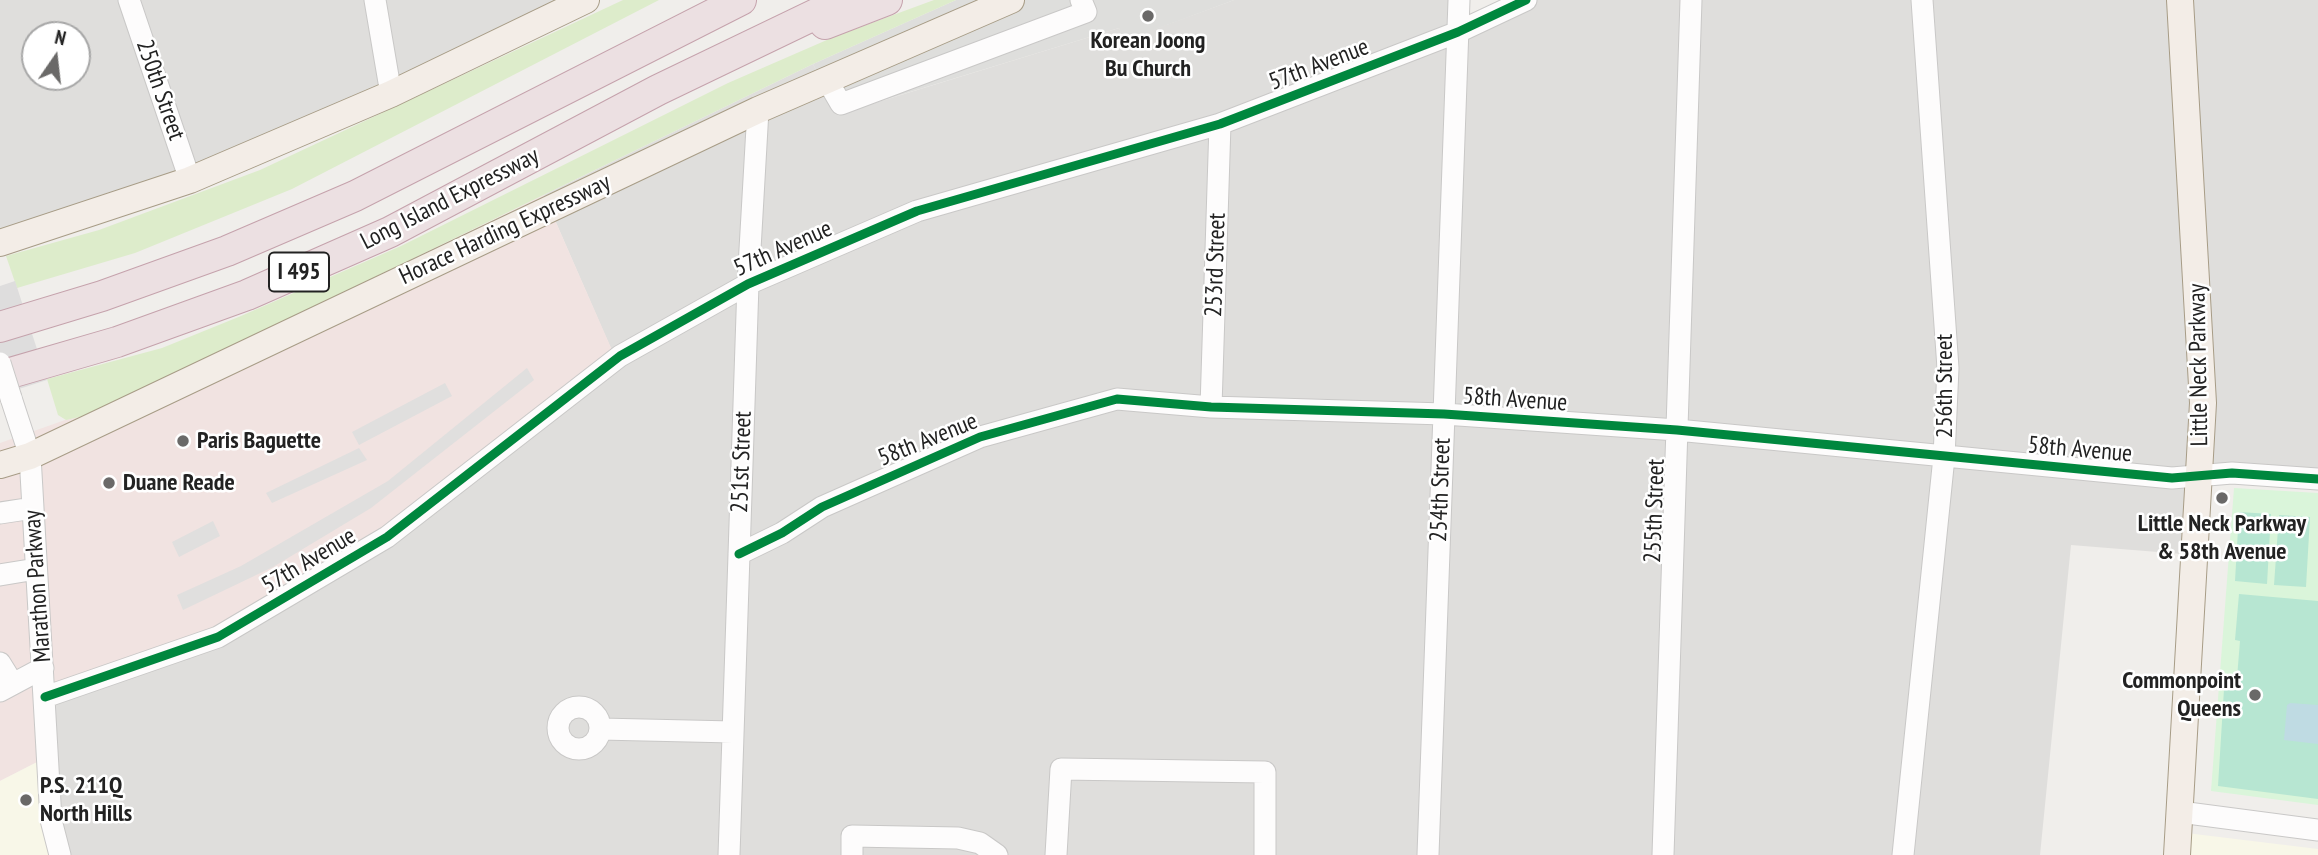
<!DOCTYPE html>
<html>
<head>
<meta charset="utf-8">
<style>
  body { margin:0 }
  #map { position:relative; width:2318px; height:855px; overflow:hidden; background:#f0eeeb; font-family:"PT Sans Narrow",sans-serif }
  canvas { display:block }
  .north { position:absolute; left:21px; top:21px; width:70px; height:70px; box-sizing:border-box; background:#fff; border:2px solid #a7a7a7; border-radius:50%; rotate:14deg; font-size:19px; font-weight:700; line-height:28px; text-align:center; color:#222 }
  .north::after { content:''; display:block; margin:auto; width:24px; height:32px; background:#6a6968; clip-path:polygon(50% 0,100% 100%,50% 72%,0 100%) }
</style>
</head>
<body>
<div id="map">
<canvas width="2318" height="855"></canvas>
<div class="north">N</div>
</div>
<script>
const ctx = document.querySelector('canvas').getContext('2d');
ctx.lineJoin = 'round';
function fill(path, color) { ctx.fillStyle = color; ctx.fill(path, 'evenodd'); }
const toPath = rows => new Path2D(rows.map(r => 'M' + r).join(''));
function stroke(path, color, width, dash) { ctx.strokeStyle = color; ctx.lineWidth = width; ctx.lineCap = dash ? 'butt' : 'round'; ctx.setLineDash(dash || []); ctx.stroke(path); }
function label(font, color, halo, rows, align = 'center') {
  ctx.font = font + ' "PT Sans Narrow",sans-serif'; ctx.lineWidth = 5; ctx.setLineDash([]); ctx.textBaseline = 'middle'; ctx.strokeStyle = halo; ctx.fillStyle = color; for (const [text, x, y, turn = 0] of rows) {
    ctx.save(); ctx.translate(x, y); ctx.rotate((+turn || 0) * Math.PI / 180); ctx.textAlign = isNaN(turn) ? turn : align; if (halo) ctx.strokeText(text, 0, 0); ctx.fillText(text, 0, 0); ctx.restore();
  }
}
fill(toPath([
  [0,0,586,0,391,94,0,243],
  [35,35,77,35,77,77,35,77],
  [1234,0,1459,0,1458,31,1526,0,2318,0,2318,482,2200,476,2195,555,2071,545,2040,855,61,855,46,695,615,358,544,195,813,64,839,114,1119,28,1125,40]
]), '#dfdedc');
fill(toPath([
  [544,195,616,359,411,518,232,633,46,695,49,756,0,781,0,443,65,420,93,414]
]), '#f1e3e1');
fill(toPath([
  [49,756,61,855,0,855,0,781],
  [2178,832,2318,849,2318,855,2177,855]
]), '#f8f7e8');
fill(toPath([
  [956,0,1234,0,1124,41,1119,28,838,114,813,64]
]), '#dededc');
fill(toPath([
  [623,0,659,0,292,189,135,253,17,288,6,256,99,230,260,170],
  [934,0,956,0,813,64,93,414,66,420,58,415,47,379,162,348,241,316,401,246,728,83,836,36]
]), '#ddeccb');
fill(toPath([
  [2234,488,2318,493,2318,805,2211,791]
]), '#daf5da');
fill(toPath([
  [2239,512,2271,514,2267,584,2235,581],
  [2279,515,2310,517,2306,587,2274,585],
  [2239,594,2318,601,2318,799,2218,786,2224,689,2236,690,2240,641,2235,640]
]), '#b7e6d2');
fill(toPath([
  [527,368,534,380,371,508,273,567,183,610,177,595,241,566,388,481],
  [445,383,452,396,359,445,352,432],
  [359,448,367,460,272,503,266,493],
  [213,521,220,536,179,557,172,542]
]), '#e0dfde');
fill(toPath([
  [2290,703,2318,705,2318,744,2284,740,2287,705]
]), '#bfdbe3');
fill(toPath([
  [15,281,47,380,0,395,0,286]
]), '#dedddd');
const minor = toPath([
  [129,0,190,180],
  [375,0,391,94],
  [827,80,841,104,1086,12,1081,0],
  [11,398,30,456,51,820,60,855],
  [1211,407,1220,124],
  [0,513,33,508],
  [739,554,782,533,822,507,980,437,1117,399,1211,407,1444,414,1677,430,2172,478,2232,473,2318,479],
  [0,575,36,569],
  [0,663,13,684],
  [0,691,43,668],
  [45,697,218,637,387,537,620,356,748,284,917,211,1220,124,1458,32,1526,0],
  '558 728a21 21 0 1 1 42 0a21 21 0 1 1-42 0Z',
  [600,729,733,732],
  [2180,812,2318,830],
  [729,855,748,284,758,110],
  [852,855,852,836,958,838,980,843,997,855],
  [1056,855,1061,769,1265,772,1265,855],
  [1428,855,1459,0],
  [1663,855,1691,0],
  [1903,855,1944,457,1948,368,1922,0]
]);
const major = toPath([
  [0,243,190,180,391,94,586,0],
  [0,465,30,456,758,110,1011,0],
  [2177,855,2203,403,2180,0]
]);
const highway = toPath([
  [825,24,887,0],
  [0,327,102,296,227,251,355,196,741,0],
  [0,376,117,342,247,295,390,232,658,90,845,0]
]);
stroke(minor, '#c9c8c7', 23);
stroke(major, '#a79c86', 28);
stroke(highway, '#c5a2ac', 32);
stroke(minor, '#fdfcfc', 21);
stroke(major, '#f3ede7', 26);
stroke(highway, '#ece0e2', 30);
const minorBridge = toPath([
  [0,363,11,398]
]);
stroke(minorBridge, '#c9c8c7', 23, []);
stroke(minorBridge, '#fdfcfc', 21);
stroke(toPath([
  [739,554,782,533,822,507,980,437,1117,399,1211,407,1444,414,1677,430,2172,478,2232,473,2318,479],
  [45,697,218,637,387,537,620,356,748,284,917,211,1220,124,1458,32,1526,0]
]), '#00873e', 9);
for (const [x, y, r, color] of [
  [1148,16,7,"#6a6968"],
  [183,441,7,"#6a6968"],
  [109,483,7,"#6a6968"],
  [2222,498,7,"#6a6968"],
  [2255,695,7,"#6a6968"],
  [26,800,7,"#6a6968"]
]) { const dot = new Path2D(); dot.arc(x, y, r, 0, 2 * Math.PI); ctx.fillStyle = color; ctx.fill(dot); stroke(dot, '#fff', 2.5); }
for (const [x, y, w] of [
  [299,272,60]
]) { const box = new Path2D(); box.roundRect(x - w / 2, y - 19.5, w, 39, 5); ctx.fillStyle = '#fff'; ctx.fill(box); stroke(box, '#222', 2); }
label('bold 23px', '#222', null, [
  ["I 495",299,272]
]);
label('bold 24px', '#222', '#fff', [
  ["Korean Joong",1148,41,"center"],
  ["Bu Church",1148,69,"center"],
  ["Paris Baguette",197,441],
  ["Duane Reade",123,483],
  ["Little Neck Parkway",2222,524,"center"],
  ["& 58th Avenue",2222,552,"center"],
  ["Commonpoint",2241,681,"right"],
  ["Queens",2241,709,"right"],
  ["P.S. 211Q",40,786],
  ["North Hills",40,814]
], 'left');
label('24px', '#222', '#fff', [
  ["57th Avenue",1319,65,-21],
  ["250th Street",160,90,71],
  ["Long Island Expressway",450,199,-27],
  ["Horace Harding Expressway",505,230,-25],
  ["57th Avenue",783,249,-24],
  ["253rd Street",1216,265,-88],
  ["Little Neck Parkway",2199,365,-91],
  ["256th Street",1945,386,-90],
  ["58th Avenue",1515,400,4],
  ["58th Avenue",928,440,-22],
  ["58th Avenue",2080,450,5],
  ["251st Street",742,462,-88],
  ["254th Street",1441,490,-88],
  ["255th Street",1655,511,-88],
  ["57th Avenue",309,561,-31],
  ["Marathon Parkway",38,586,-94]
]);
</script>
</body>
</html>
